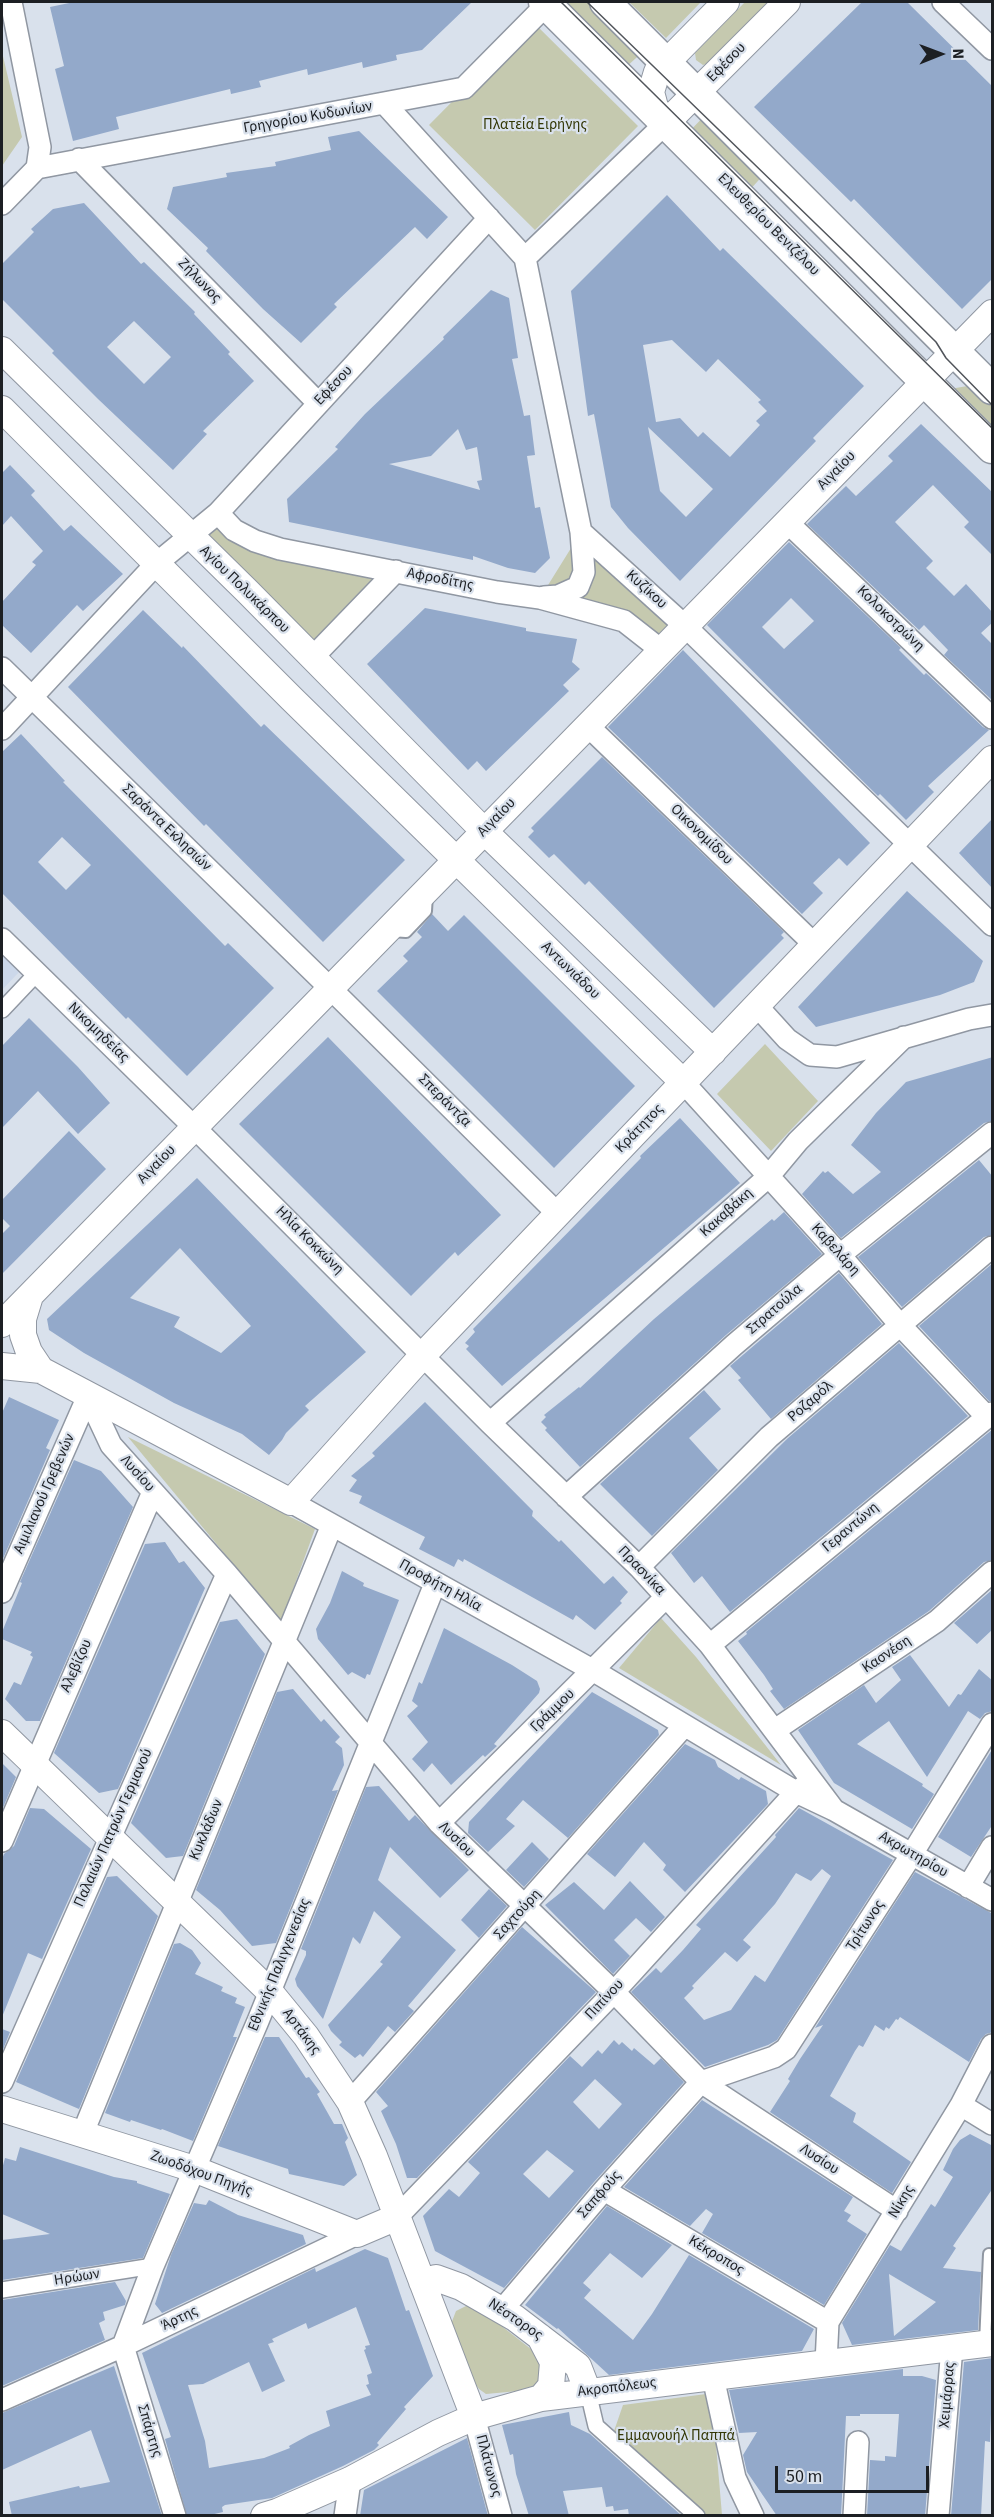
<!DOCTYPE html>
<html>
<head>
<meta charset="utf-8">
<style>
  body { margin:0 }
  #map { position:relative; width:994px; height:2517px; overflow:hidden; background:#d9e1ec; font-family:"Source Sans 3",sans-serif }
  canvas { display:block }
  .frame { position:absolute; inset:0; border:3px solid #1c1f23; pointer-events:none }
  .north { position:absolute; left:910px; top:24px; width:60px; height:60px; -webkit-text-stroke:4px #d9e1ec; paint-order:stroke; rotate:89deg; font-size:16px; font-weight:700; line-height:24px; text-align:center; color:#1c1f23 }
  .north::after { content:''; display:block; margin:auto; width:21px; height:27px; background:#1c1f23; clip-path:polygon(50% 0,100% 100%,50% 72%,0 100%) }
  .scale { position:absolute; left:775px; top:2466px; width:154px; height:27px; box-sizing:border-box; border:3px solid #1c1f23; border-top:0; padding-left:8px; font-size:18px; line-height:21px; white-space:nowrap; color:#1c1f23; -webkit-text-stroke:4px #d9e1ec; paint-order:stroke }
</style>
</head>
<body>
<div id="map">
<canvas width="994" height="2517"></canvas>
<div class="frame"></div>
<div class="north">N</div>
<div class="scale">50 m</div>
</div>
<script>
const ctx = document.querySelector('canvas').getContext('2d');
ctx.lineJoin = 'round';
function fill(path, color) { ctx.fillStyle = color; ctx.fill(path, 'evenodd'); }
const toPath = rows => new Path2D(rows.map(r => 'M' + r).join(''));
function stroke(path, color, width, dash) { ctx.strokeStyle = color; ctx.lineWidth = width; ctx.lineCap = dash ? 'butt' : 'round'; ctx.setLineDash(dash || []); ctx.stroke(path); }
function label(font, color, halo, rows, align = 'center') {
  ctx.font = font + ' "Source Sans 3",sans-serif'; ctx.lineWidth = 4.5; ctx.setLineDash([]); ctx.textBaseline = 'middle'; ctx.strokeStyle = halo; ctx.fillStyle = color; for (const [text, x, y, turn = 0] of rows) {
    ctx.save(); ctx.translate(x, y); ctx.rotate((+turn || 0) * Math.PI / 180); ctx.textAlign = isNaN(turn) ? turn : align; if (halo) ctx.strokeText(text, 0, 0); ctx.fillText(text, 0, 0); ctx.restore();
  }
}
fill(toPath([
  [2,953,20,971,2,990]
]), '#ccd8ea');
fill(toPath([
  [556,2,599,2,647,48,624,69],
  [629,2,701,2,666,38],
  [745,2,769,2,709,63,703,65,696,60,695,53],
  [532,21,638,126,535,230,429,125],
  [2,52,22,137,2,166],
  [708,112,768,170,746,194,687,134],
  [979,384,992,397,992,436,950,389],
  [218,513,234,530,396,571,312,658,189,537],
  [581,532,685,626,661,650,639,632,540,598],
  [765,1044,818,1101,771,1151,717,1094],
  [128,1437,315,1529,281,1622],
  [661,1618,696,1657,781,1765,619,1668],
  [466,2306,476,2306,536,2353,542,2364,539,2383,529,2390,486,2394,479,2389,469,2375,451,2324,456,2311],
  [706,2394,715,2433,722,2515,705,2515,614,2431,623,2405]
]), '#c5c9af');
fill(toPath([
  [74,2,472,2,422,50,396,55,397,60,363,68,362,62,308,75,307,69,259,81,261,87,231,94,230,89,116,117,119,129,73,141,55,69,64,66,50,7],
  [862,2,907,2,993,87,993,278,962,309,854,199,851,202,754,107],
  [359,131,448,217,427,239,415,227,334,304,337,307,301,343,263,309,206,251,208,248,167,209,173,187,227,177,226,173,276,166,275,162,331,150,328,137],
  [667,195,720,251,723,248,864,386,813,438,816,441,680,581,628,528,611,507,594,414,588,416,571,291],
  [672,340,706,372,718,359,761,400,758,402,767,411,756,421,760,425,730,457,703,432,698,437,680,418,656,422,643,345],
  [648,427,713,489,686,517,660,491],
  [84,203,141,264,144,262,195,312,194,314,230,352,228,354,254,381,203,431,207,434,173,470,98,399,52,353,54,351,2,299,2,264,34,232,31,229,53,209],
  [134,321,171,357,144,384,107,347],
  [491,290,509,298,518,358,512,359,524,416,530,415,535,455,527,456,535,508,540,507,550,558,535,573,508,568,473,556,473,560,289,522,287,499,338,449,335,447,365,414,444,339,443,337],
  [458,429,466,450,477,447,482,480,477,481,480,490,389,464,431,456],
  [921,424,993,493,993,556,964,527,969,522,933,485,895,522,933,561,926,568,954,596,966,584,993,613,993,622,981,633,993,645,993,701,944,655,948,650,924,625,919,630,807,524,846,486,856,496,893,461,888,456],
  [10,465,35,491,31,495,64,531,71,525,123,574,83,611,77,605,31,653,2,625,2,602,36,565,32,562,43,551,11,516,2,526,2,473],
  [789,542,901,648,899,650,924,675,926,673,983,727,989,730,928,786,934,792,906,820,880,794,878,796,826,745,707,625],
  [791,598,814,621,784,649,762,627],
  [425,608,526,628,526,631,577,639,572,662,580,669,563,685,569,691,486,771,477,761,468,770,367,664],
  [143,610,182,648,183,646,261,727,264,724,405,860,323,942,206,824,204,826,68,687],
  [683,650,870,843,847,866,839,858,813,883,823,893,802,914,608,727],
  [21,734,65,781,63,782,225,946,228,943,274,988,187,1076,128,1017,126,1019,2,893,2,752],
  [62,837,91,865,66,890,38,862],
  [602,757,784,932,781,935,784,938,714,1008,589,881,585,885,554,854,549,858,528,837,534,831,531,828],
  [993,818,993,889,959,853],
  [907,891,983,961,974,982,940,995,816,1027,798,1007],
  [432,914,448,931,464,915,635,1086,554,1168,377,991,408,961,403,956,422,937,417,932],
  [29,1018,78,1067,110,1103,78,1134,38,1091,2,1128,2,1046],
  [328,1037,501,1215,458,1256,455,1252,411,1296,239,1124],
  [993,1057,993,1121,984,1123,841,1238,802,1194,823,1171,825,1173,828,1171,853,1194,881,1172,851,1145,876,1113,906,1082],
  [680,1118,740,1183,502,1386,466,1349,469,1346,465,1343,475,1332,473,1329,641,1158,640,1156],
  [69,1131,106,1169,2,1274,2,1234,10,1226,2,1218,2,1200],
  [979,1160,993,1177,993,1235,984,1237,902,1307,858,1257],
  [197,1178,366,1352,305,1406,309,1410,286,1433,282,1440,269,1455,242,1434,174,1403,84,1353,49,1330,47,1319],
  [180,1248,251,1326,221,1353,174,1327,180,1317,130,1298],
  [784,1212,822,1254,726,1335,580,1467,545,1430,547,1428,541,1422,546,1417,544,1415,579,1387,580,1388,654,1319,772,1219,774,1221],
  [993,1263,993,1401,989,1401,919,1326],
  [839,1273,882,1324,771,1419,738,1380,741,1378,730,1366],
  [899,1343,968,1416,730,1612,702,1576,694,1583,671,1553,788,1438],
  [704,1390,721,1409,689,1438,718,1470,652,1536,600,1484],
  [9,1397,59,1420,46,1448,50,1450,2,1561,2,1413],
  [425,1402,533,1511,532,1516,559,1542,561,1540,604,1584,613,1576,628,1592,620,1601,622,1603,595,1630,576,1615,573,1620,464,1559,463,1562,458,1559,454,1567,419,1549,425,1537,359,1503,362,1496,349,1491,357,1480,351,1476,375,1456,372,1453],
  [993,1429,993,1560,984,1562,929,1611,784,1709,770,1691,773,1689,764,1675,738,1641,747,1634,746,1632],
  [74,1460,101,1471,133,1507,40,1721,26,1721,5,1699,14,1682,21,1685,33,1657,30,1655,32,1652,2,1639,2,1632,22,1583,20,1582],
  [165,1542,179,1563,184,1561,205,1588,118,1789,99,1793,54,1753,145,1544],
  [342,1571,364,1583,363,1586,399,1600,370,1675,367,1674,365,1679,352,1672,348,1675,318,1639,316,1629,330,1603],
  [993,1589,993,1629,977,1644,954,1623],
  [237,1619,265,1654,183,1856,166,1858,131,1823,220,1622],
  [444,1628,512,1665,537,1681,540,1689,539,1693,494,1744,497,1746,485,1757,483,1755,451,1785,432,1763,424,1772,412,1759,428,1742,407,1716,418,1706,412,1701,419,1682,422,1684],
  [910,1655,949,1707,958,1694,961,1695,979,1669,993,1681,993,1711,985,1713,980,1719,968,1711,927,1777,889,1721,857,1744,923,1784,922,1786,934,1794,912,1829,834,1783,798,1730,864,1685,876,1703,901,1680,892,1667],
  [293,1689,321,1722,324,1719,340,1737,335,1742,342,1748,344,1765,332,1791,338,1790,276,1943,252,1946,220,1910,196,1890,277,1692],
  [592,1692,658,1730,659,1735,568,1838,523,1800,506,1819,515,1826,488,1852,468,1833,469,1822],
  [685,1744,715,1760,718,1767,739,1780,741,1777,766,1791,768,1804,685,1892,663,1870,666,1865,644,1842,615,1877,587,1854],
  [993,1748,993,1824,971,1857,938,1837],
  [2,1763,16,1777,2,1810],
  [379,1786,409,1821,415,1815,469,1870,440,1898,390,1847,378,1880,456,1950,408,2006,414,2011,395,2032,388,2026,363,2057,360,2054,355,2058,339,2045,342,2042,331,2031,328,2025,383,1964,380,1962,401,1937,374,1911,360,1944,353,1937,323,2019,297,1986,295,1979,306,1955,306,1951,301,1949,366,1787],
  [30,1808,44,1809,91,1849,42,1959,28,1953,2,2017,2,1859,4,1854,14,1846],
  [799,1808,893,1860,777,2040,768,2045,705,2067,631,1992,656,1968,661,1973,683,1950,701,1929,696,1925,776,1837,775,1835],
  [822,1869,831,1876,765,1982,755,1975,731,2010,704,2020,684,1998,694,1988,692,1986,725,1952,737,1962,751,1947,743,1940,775,1904,796,1873,811,1881],
  [532,1842,549,1859,524,1887,506,1870],
  [915,1872,993,1914,993,2032,986,2034,981,2039,969,2062,900,2017,898,2020,896,2019,889,2029,886,2027,884,2031,875,2025,863,2047,859,2045,855,2051,830,2096,856,2113,853,2122,911,2162,892,2193,770,2112,790,2081,788,2079,800,2059,823,2025,815,2028],
  [117,1876,158,1916,79,2109,16,2082,107,1877],
  [630,1881,665,1917,651,1932,636,1918,614,1940,630,1956,613,1974,545,1905,574,1882,604,1910],
  [489,1889,507,1906,479,1938,461,1920],
  [522,1927,596,1992,417,2178,407,2178,396,2144,381,2111,388,2106,376,2092],
  [180,1943,192,1950,201,1963,195,1974,223,1987,221,1991,237,1998,235,2003,245,2007,233,2037,237,2037,193,2141,162,2129,161,2130,131,2120,130,2122,105,2113,174,1944],
  [2,2029,10,2032,2,2052],
  [265,2037,279,2037,306,2078,309,2077,320,2092,317,2094,334,2124,342,2124,348,2138,345,2142,357,2175,344,2186,289,2174,288,2169,218,2146],
  [614,2040,619,2045,622,2042,632,2051,634,2048,654,2065,661,2058,684,2082,594,2182,504,2288,435,2251,423,2216,449,2189,459,2197,480,2173,468,2162,570,2056,582,2067,598,2050,602,2054],
  [595,2079,622,2104,599,2129,573,2102],
  [547,2150,574,2171,549,2198,523,2174],
  [702,2100,853,2197,844,2211,851,2215,847,2221,867,2234,824,2305,702,2233,713,2214,706,2209,690,2226,624,2187],
  [970,2134,993,2146,993,2188,953,2246,956,2248,943,2268,981,2272,978,2330,852,2345,842,2323,890,2245,901,2251,931,2204,935,2207,953,2177,943,2170,953,2149,960,2140],
  [889,2274,936,2302,894,2336],
  [20,2147,114,2177,137,2181,137,2183,170,2194,143,2258,2,2280,2,2240,50,2234,2,2214,2,2169,5,2158,16,2161],
  [209,2200,238,2215,303,2235,306,2244,162,2313,155,2304,171,2255,194,2203,206,2205],
  [607,2206,672,2245,642,2278,610,2253,583,2283,591,2290,584,2298,633,2340,652,2314,689,2255,814,2329,802,2351,609,2375,558,2328,557,2329,525,2305],
  [365,2249,388,2258,406,2311,409,2310,433,2376,404,2407,406,2409,377,2443,379,2445,374,2450,343,2466,272,2498,225,2505,222,2507,223,2512,206,2516,187,2516,165,2439,171,2437,142,2353,315,2268,316,2272],
  [356,2307,370,2345,365,2346,366,2349,364,2350,372,2373,367,2375,369,2384,366,2385,371,2395,326,2411,330,2426,309,2435,289,2446,290,2448,264,2458,209,2468,205,2441,188,2385,203,2384,249,2362,262,2392,285,2381,268,2344,274,2342,272,2339,306,2323,308,2329],
  [115,2282,126,2301,125,2305,103,2312,105,2320,99,2323,105,2340,2,2386,2,2300],
  [993,2358,990,2442,985,2441,981,2516,951,2516,964,2362],
  [114,2366,162,2516,12,2516,9,2502,79,2486,80,2488,110,2482,91,2430,2,2470,2,2413],
  [903,2369,903,2376,922,2376,936,2380,925,2516,867,2516,870,2460,885,2461,885,2456,896,2457,899,2414,860,2414,860,2416,846,2416,841,2516,777,2516,747,2472,743,2455,757,2432,739,2433,729,2390],
  [569,2412,571,2425,590,2434,682,2516,629,2516,628,2509,614,2511,613,2506,606,2507,602,2487,563,2491,569,2516,529,2516,516,2474,513,2454,510,2455,502,2425],
  [467,2438,488,2516,360,2516,364,2490]
]), '#93a9ca');
const service = toPath([
  [391,931,406,932,426,911,427,895],
  [985,2343,989,2254]
]);
const pedestrian = toPath([
  [2,1010,37,973],
  [2,2290,153,2266],
  [588,2392,596,2426,697,2516]
]);
const minor = toPath([
  [11,2,40,147,37,168],
  [943,2,992,49],
  [385,104,525,258],
  [79,159,318,403],
  [37,168,464,88,547,4],
  [2,204,37,168],
  [525,258,581,532,685,626,992,925],
  [525,258,666,123],
  [218,513,234,530,255,541,280,549,497,592,540,598,624,621,661,650],
  [787,522,992,718],
  [544,597,558,596,578,587,584,572,581,532],
  [312,658,396,571],
  [2,668,330,988,558,1214],
  [587,725,815,945],
  [2,729,157,563,218,513,489,218],
  [2,939,194,1127,490,1423,639,1567,710,1645,834,1810],
  [757,1006,787,1039,810,1055,837,1057,969,1019,992,1015],
  [684,1083,840,1255,900,1325,987,1417],
  [88,1396,111,1445,227,1574,439,1823,614,1992,701,2082,897,2211],
  [490,1423,768,1177,798,1141,904,1037],
  [566,1497,734,1345,840,1255,992,1133],
  [291,1502,594,1671,796,1792,834,1810,992,1900],
  [639,1567,769,1437,992,1247],
  [2,1592,88,1396],
  [710,1645,992,1413],
  [775,1730,937,1621,992,1572],
  [439,1823,666,1597],
  [2,1841,153,1492],
  [968,1887,992,1847],
  [2,2082,227,1574],
  [350,2102,684,1726],
  [961,2105,992,2124],
  [82,2135,332,1525],
  [604,2190,828,2322],
  [397,2217,614,1992,796,1792,806,1785],
  [502,2310,604,2190,701,2082,774,2057,786,2049,912,1854,992,1724],
  [826,2363,828,2322,961,2105,992,2045],
  [713,2377,735,2478,753,2516],
  [2,2400,123,2346,357,2234],
  [474,2417,501,2516],
  [175,2516,123,2346,153,2266,258,2021,435,1584],
  [345,2516,350,2480],
  [854,2516,858,2442],
  [938,2516,952,2347]
]);
const tertiary = toPath([
  [726,2,657,72,651,92,655,107,666,123,787,2],
  [2,350,248,592,484,831,713,1052],
  [2,409,292,699,684,1083],
  [30,1296,23,1319,23,1335,29,1352,41,1370],
  [2,1324,992,313],
  [2,1366,41,1370,291,1502,424,1354,992,759],
  [2,1733,270,1992,306,2036,350,2102,374,2156,474,2417],
  [2,2109,194,2169,357,2234,397,2217],
  [422,2282,436,2278,461,2287,515,2318,578,2366,588,2392],
  [540,2337,553,2362,551,2386,541,2398],
  [264,2516,277,2512,350,2480,438,2433,474,2417,541,2398,992,2343]
]);
const secondary = toPath([
  [544,2,992,448],
  [605,2,992,389]
]);
stroke(service, '#9097a2', 14);
stroke(pedestrian, '#9097a2', 18);
stroke(minor, '#9097a2', 24);
stroke(tertiary, '#9097a2', 28);
stroke(secondary, '#9097a2', 33);
stroke(service, '#fff', 10);
stroke(pedestrian, '#fff', 15);
stroke(minor, '#fff', 21);
stroke(tertiary, '#fff', 26);
stroke(secondary, '#fff', 30);
stroke(toPath([
  [561,2,992,428],
  [587,2,849,256,936,342,946,358,992,405]
]), '#51555b', 1.5);
label('15px', '#1c1f23', '#d9e1ec', [
  ["Εφέσου",727,63,-46],
  ["Γρηγορίου Κυδωνίων",308,118,-10],
  ["Ελευθερίου Βενιζέλου",768,225,45],
  ["Ζήλωνος",199,281,46],
  ["Εφέσου",334,386,-47],
  ["Αιγαίου",837,471,-46],
  ["Αφροδίτης",440,580,11],
  ["Αγίου Πολυκάρπου",244,590,44],
  ["Κυζίκου",646,590,42],
  ["Κολοκοτρώνη",890,619,44],
  ["Αιγαίου",497,818,-46],
  ["Σαράντα Εκλησιών",166,828,44],
  ["Οικονομίδου",701,835,44],
  ["Αντωνιάδου",570,971,44],
  ["Νικομηδείας",98,1033,44],
  ["Σπεράντζα",444,1101,45],
  ["Κράτητος",640,1129,-46],
  ["Αιγαίου",157,1165,-46],
  ["Κακαβάκη",727,1213,-42],
  ["Ηλία Κοκκώνη",309,1241,45],
  ["Καβελάρη",835,1250,48],
  ["Στρατούλα",775,1310,-41],
  ["Ροζαρόλ",811,1402,-41],
  ["Λυσίου",137,1474,48],
  ["Αιμιλιανού Γρεβενών",45,1494,-66],
  ["Γεραντώνη",851,1528,-40],
  ["Πρασνίκα",641,1571,46],
  ["Προφήτη Ηλία",440,1586,29],
  ["Κασνέση",887,1655,-34],
  ["Αλεβίζου",77,1666,-66],
  ["Γράμμου",553,1711,-44],
  ["Παλαιών Πατρών Γερμανού",114,1828,-66],
  ["Κυκλάδων",207,1830,-67],
  ["Λυσίου",456,1840,44],
  ["Ακρωτηρίου",913,1855,30],
  ["Σαχτούρη",518,1915,-48],
  ["Τρίτωνος",866,1926,-57],
  ["Εθνικής Παλιγγενεσίας",280,1965,-68],
  ["Πιπίνου",605,2000,-47],
  ["Αρτάκης",301,2032,53],
  ["Λυσίου",819,2160,33],
  ["Ζωοδόχου Πηγής",201,2174,20],
  ["Σαπφούς",600,2195,-49],
  ["Νίκης",902,2202,-59],
  ["Κέκροπος",716,2256,31],
  ["Ηρώων",77,2278,-9],
  ["Άρτης",180,2319,-26],
  ["Νέστορος",515,2320,34],
  ["Ακροπόλεως",617,2388,-7],
  ["Χειμάρρας",948,2395,-85],
  ["Σπάρτης",149,2431,73],
  ["Πλάτωνος",488,2466,75]
]);
label('15px', '#333705', '#d9e1ec', [
  ["Πλατεία Ειρήνης",535,126],
  ["Εμμανουήλ Παππά",676,2437]
]);
</script>
</body>
</html>
